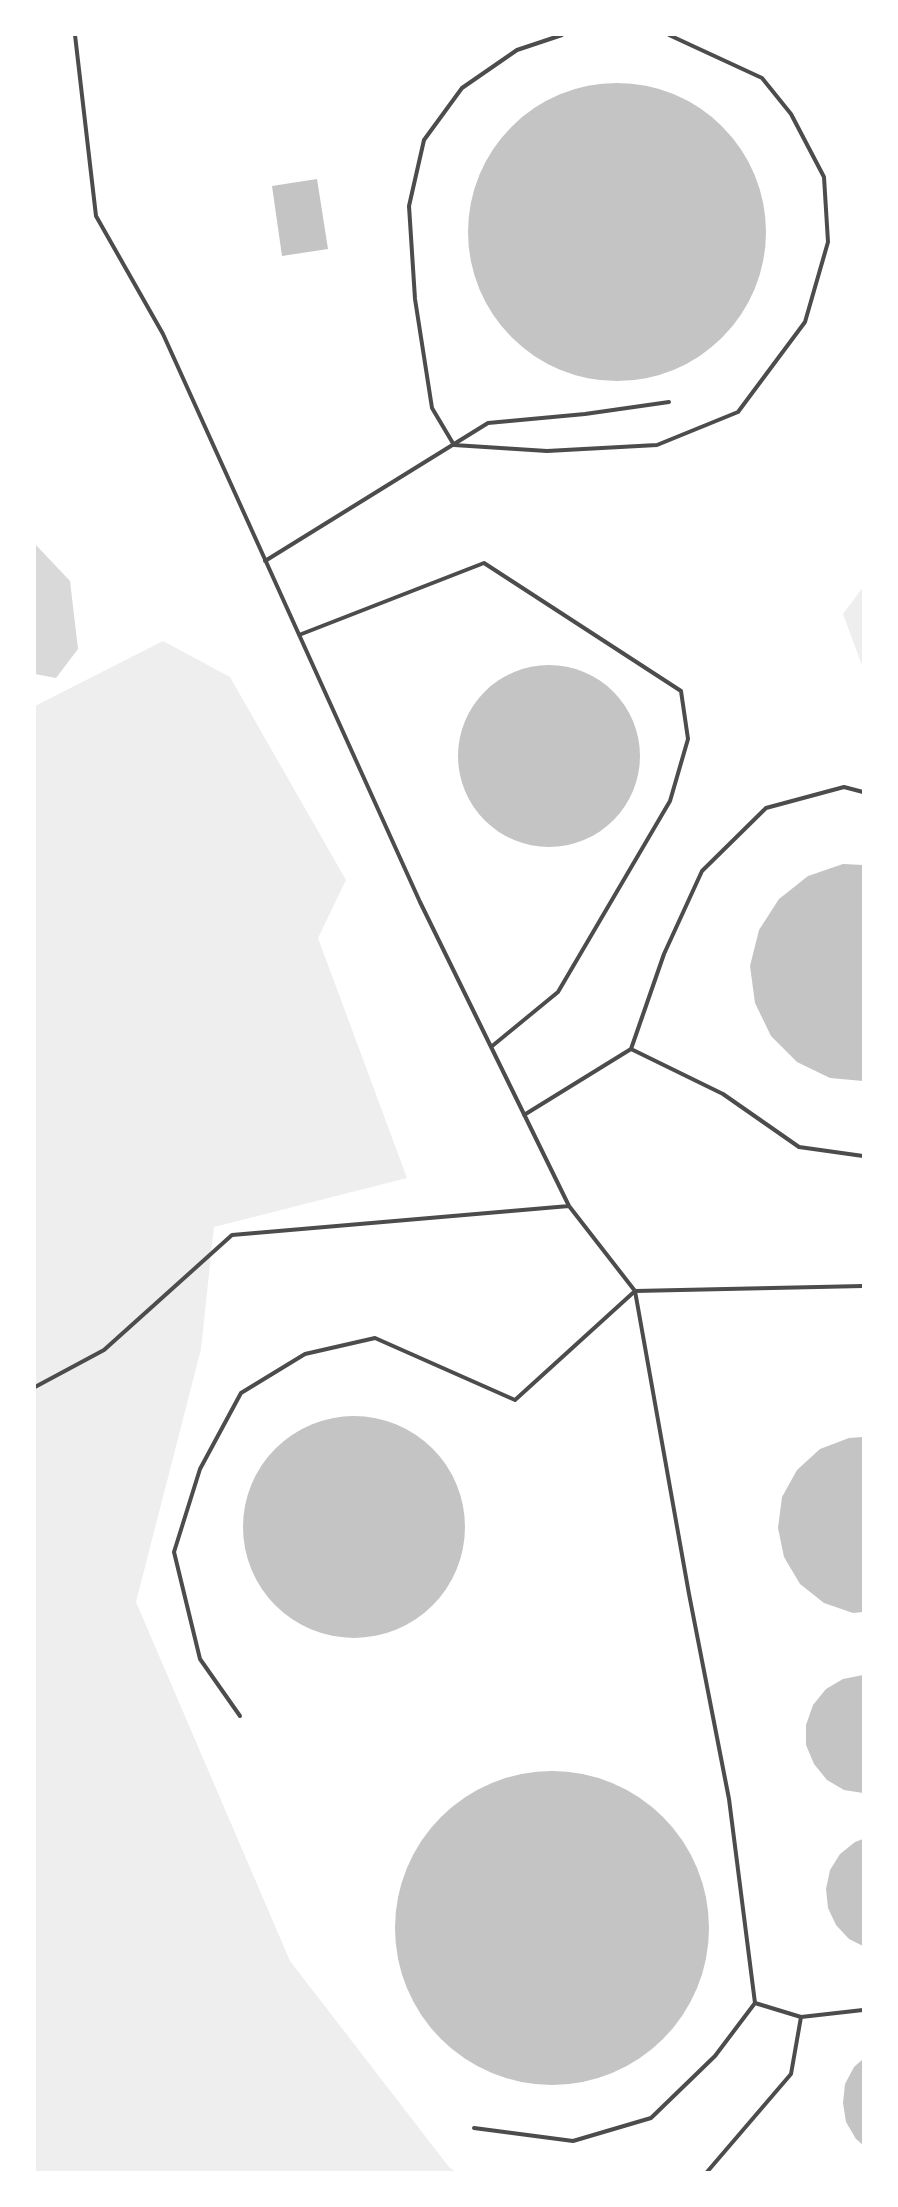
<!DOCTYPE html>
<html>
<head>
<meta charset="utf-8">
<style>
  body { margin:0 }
  #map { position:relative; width:898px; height:2207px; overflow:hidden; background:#fff; font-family:Manrope,sans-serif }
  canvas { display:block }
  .frame { position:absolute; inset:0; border:36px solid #fff; pointer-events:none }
</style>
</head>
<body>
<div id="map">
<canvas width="898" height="2207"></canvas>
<div class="frame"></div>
</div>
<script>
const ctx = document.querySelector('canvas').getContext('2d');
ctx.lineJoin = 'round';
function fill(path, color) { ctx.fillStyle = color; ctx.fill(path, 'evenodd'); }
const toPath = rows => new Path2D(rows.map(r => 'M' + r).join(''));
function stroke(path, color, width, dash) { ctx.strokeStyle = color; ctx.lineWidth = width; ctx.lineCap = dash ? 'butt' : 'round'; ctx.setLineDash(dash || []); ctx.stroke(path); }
fill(toPath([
  [863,587,863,668,843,614],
  [163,641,230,677,346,880,318,938,407,1178,214,1227,201,1349,136,1602,290,1961,449,2167,456,2172,35,2172,35,706]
]), '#eee');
fill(toPath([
  [35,544,70,581,78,649,56,678,35,674]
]), '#d9d9d9');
fill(toPath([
  '468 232a149 149 0 1 1 298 0a149 149 0 1 1-298 0Z',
  [317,179,328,249,282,256,272,186],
  '458 756a91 91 0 1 1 182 0a91 91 0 1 1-182 0Z',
  [843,864,863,865,863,1081,830,1078,797,1062,771,1036,755,1003,750,966,759,930,779,899,808,876],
  '243 1527a111 111 0 1 1 222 0a111 111 0 1 1-222 0Z',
  [863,1437,863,1612,853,1613,824,1603,800,1584,784,1557,778,1528,782,1497,797,1470,820,1449,849,1438],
  [863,1675,863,1793,844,1790,827,1780,814,1764,806,1745,806,1725,813,1705,826,1689,843,1679],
  '395 1928a157 157 0 1 1 314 0a157 157 0 1 1-314 0Z',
  [863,1839,863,1946,849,1939,836,1925,828,1908,826,1889,830,1870,840,1854,855,1842],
  [863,2059,863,2145,856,2139,846,2122,843,2103,845,2084,854,2067]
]), '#c4c4c4');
stroke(toPath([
  [75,35,96,216,163,334,420,902,569,1206,635,1291,863,1286],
  [454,445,547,451,657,445,738,412,805,322,828,242,824,177,791,114,762,78,669,35],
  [454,445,432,408,415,299,409,206,424,140,462,88,517,50,562,35],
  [265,561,488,423,585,414,669,402],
  [299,635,484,563,681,691,688,739,670,801,558,992,491,1047],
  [631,1049,723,1094,799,1147,863,1156],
  [524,1115,631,1049,664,954,702,871,766,808,844,787,863,792],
  [635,1291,689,1594,729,1799,755,2003],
  [35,1387,104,1350,232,1235,569,1206],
  [240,1716,200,1659,174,1552,200,1469,241,1393,305,1354,375,1338,515,1400,635,1291],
  [474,2128,573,2141,651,2118,715,2056,755,2003,801,2017],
  [707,2172,791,2074,801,2017,863,2010]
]), '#4c4c4c', 4);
</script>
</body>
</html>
